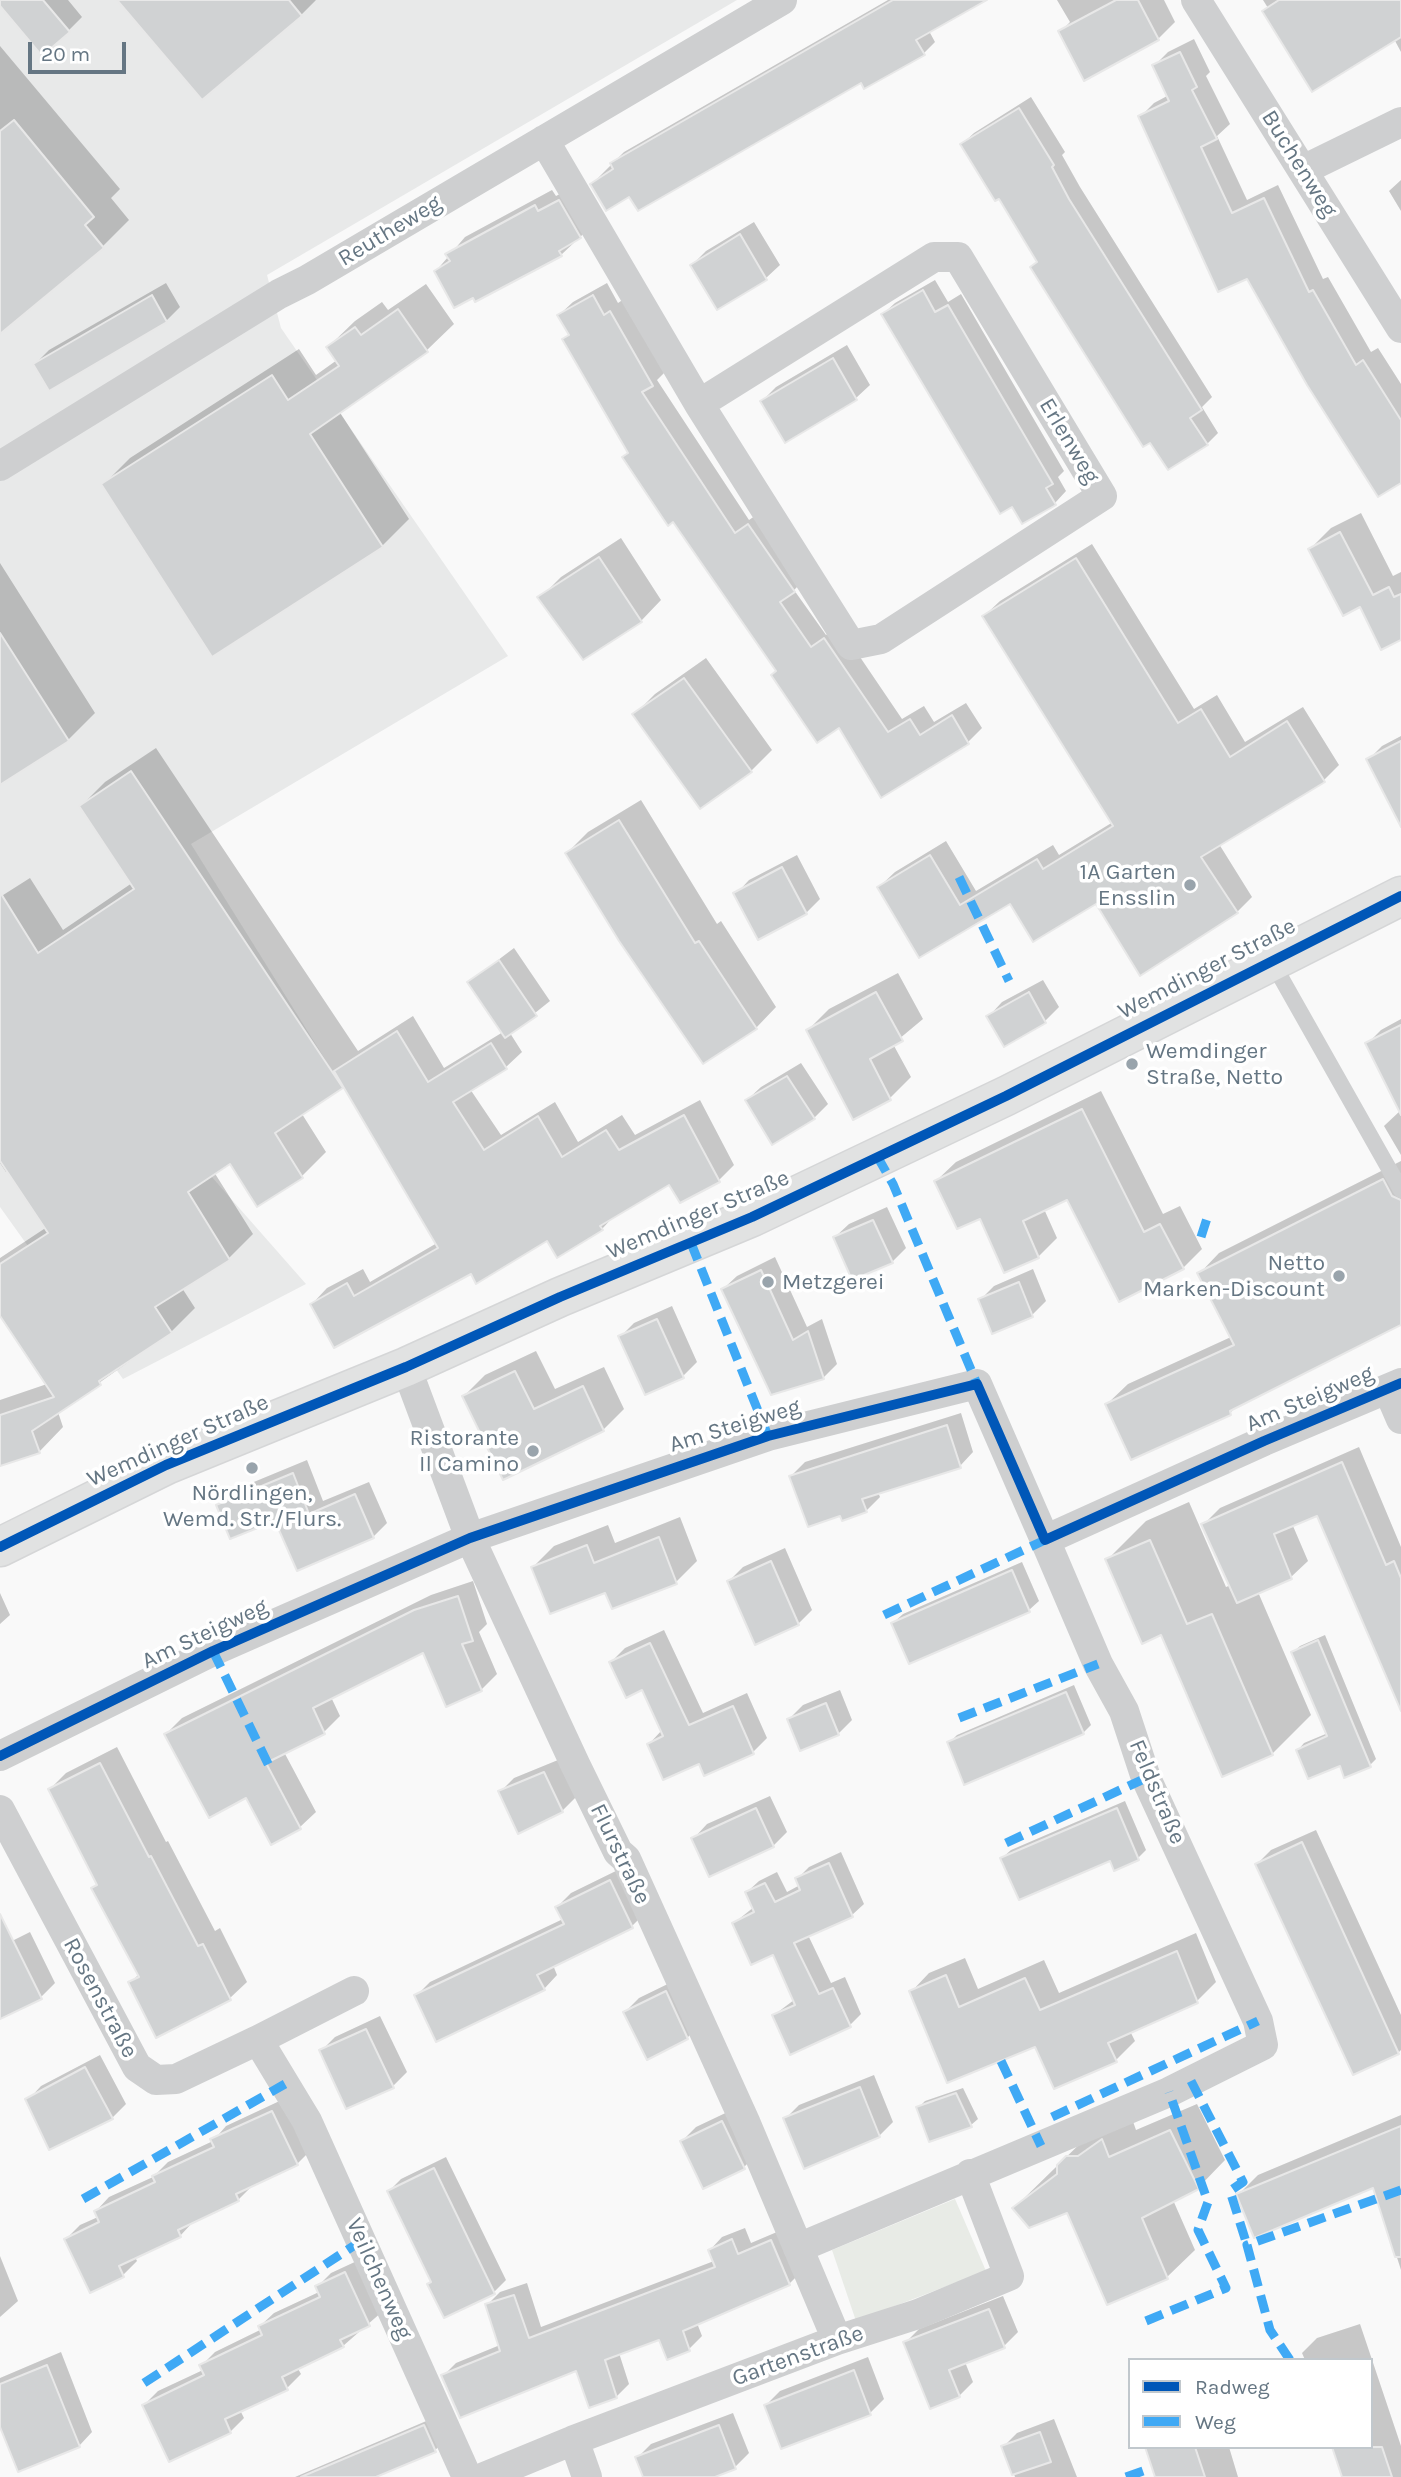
<!DOCTYPE html>
<html>
<head>
<meta charset="utf-8">
<style>
  body { margin:0 }
  #map { position:relative; width:1401px; height:2477px; overflow:hidden; background:#f9f9f9; font-family:Karla,sans-serif }
  canvas { display:block }
  .legend { position:absolute; left:1128px; top:2358px; width:245px; height:91px; box-sizing:border-box; background:#fff; border:2px solid #c1c8cd; margin:0; padding:9px 12px; list-style:none; font-size:21px; color:#657683 }
  .legend li { display:flex; align-items:center; gap:14px; height:35px }
  .legend b { width:35px; border:2px solid #c1c8cd }
  .scale { position:absolute; left:28px; top:42px; width:98px; height:32px; box-sizing:border-box; border:4px solid #657683; border-top:0; padding-left:9px; font-size:21px; line-height:24px; white-space:nowrap; color:#657683; -webkit-text-stroke:5px #fff; paint-order:stroke }
</style>
</head>
<body>
<div id="map">
<canvas width="1401" height="2477"></canvas>
<ul class="legend">
<li><b style="height:9px;background:#0057b8"></b>Radweg</li>
<li><b style="height:9px;background:#3fa9f5"></b>Weg</li>
</ul>
<div class="scale">20 m</div>
</div>
<script>
const ctx = document.querySelector('canvas').getContext('2d');
ctx.lineJoin = 'round';
function fill(path, color) { ctx.fillStyle = color; ctx.fill(path, 'evenodd'); }
const toPath = rows => new Path2D(rows.map(r => 'M' + r).join(''));
function stroke(path, color, width, dash) { ctx.strokeStyle = color; ctx.lineWidth = width; ctx.lineCap = dash ? 'butt' : 'round'; ctx.setLineDash(dash || []); ctx.stroke(path); }
function label(font, color, halo, rows, align = 'center') {
  ctx.font = font + ' Karla,sans-serif'; ctx.lineWidth = 7; ctx.setLineDash([]); ctx.textBaseline = 'middle'; ctx.strokeStyle = halo; ctx.fillStyle = color; for (const [text, x, y, turn = 0] of rows) {
    ctx.save(); ctx.translate(x, y); ctx.rotate((+turn || 0) * Math.PI / 180); ctx.textAlign = isNaN(turn) ? turn : align; if (halo) ctx.strokeText(text, 0, 0); ctx.fillText(text, 0, 0); ctx.restore();
  }
}
fill(toPath([
  [0,0,737,0,267,275,281,328,508,656,191,844,343,1088,211,1176,306,1284,123,1379,0,1207]
]), '#e8e9e9');
fill(toPath([
  [955,2199,986,2271,856,2321,832,2250]
]), '#e8ebe6');
fill(toPath([
  [0,0,68,0,82,17,68,31,0,3],
  [120,0,316,0,301,15],
  [888,0,976,0,929,31,935,42,924,53,630,194,592,184,624,152],
  [1057,0,1164,0,1175,22,1158,39,1060,32,1070,22],
  [1263,0,1401,0,1401,52,1394,39,1268,8],
  [1194,39,1210,72,1206,76,1230,124,1217,136,1247,200,1278,185,1323,279,1328,277,1371,352,1378,348,1401,384,1401,480,1248,276,1140,117,1154,103,1169,95,1154,66,1168,52],
  [0,46,120,189,111,198,129,220,102,247,0,325],
  [1031,97,1065,152,1062,155,1080,187,1212,397,1202,407,1218,433,1207,444,1039,262,999,196,962,144,974,133],
  [1401,180,1401,211,1389,191],
  [577,185,598,220,561,255,436,271,465,237,552,190,556,196],
  [754,222,780,265,766,278,718,308,692,265,706,251],
  [935,280,948,302,961,294,1064,471,1058,477,1066,491,1055,503,883,314,895,303],
  [166,283,180,307,166,321,35,364,49,350],
  [607,283,618,303,624,299,666,371,657,380,749,520,762,511,807,577,794,590,826,635,839,626,902,719,924,706,934,722,966,703,982,728,968,742,882,795,840,725,778,671,630,452,564,339,570,334,559,315,573,302],
  [426,284,454,324,427,350,339,411,409,519,382,546,104,484,130,458,299,349,316,375,337,360,328,347,355,321,382,302,388,310],
  [847,345,870,385,856,398,785,440,762,401,776,387],
  [1361,513,1393,576,1401,572,1401,638,1360,605,1310,549,1331,528],
  [621,538,661,600,641,621,540,598,561,577],
  [1092,544,1194,709,1217,695,1245,742,1303,707,1339,765,1323,781,1219,844,1252,897,1237,912,1096,902,1010,902,920,956,879,887,895,872,946,841,976,891,1053,845,1059,855,1113,822,984,616,1000,601],
  [0,563,95,713,68,740,0,783],
  [706,658,772,750,751,771,635,714,655,694],
  [1401,736,1401,822,1368,760,1382,746],
  [156,748,358,1051,413,1016,444,1068,503,1032,469,982,514,948,550,1001,510,1033,522,1052,506,1067,470,1089,501,1135,555,1102,578,1142,622,1115,635,1135,700,1100,734,1165,719,1180,670,1182,614,1216,602,1229,548,1239,471,1272,335,1345,312,1304,327,1288,363,1269,370,1282,437,1243,344,1085,302,1114,326,1152,302,1176,230,1161,214,1172,253,1234,229,1258,182,1288,195,1308,171,1332,58,1412,63,1427,39,1452,0,1465,0,1400,47,1384,0,1313,0,1258,47,1227,9,1171,6,1172,0,1163,0,897,30,878,63,930,132,883,81,806,105,782],
  [641,800,717,924,721,921,776,1007,756,1028,567,853,588,832],
  [797,855,820,899,806,913,736,894,749,880],
  [898,973,923,1019,893,1044,911,1077,890,1098,854,1117,808,1030,829,1009],
  [1043,980,1059,1007,1045,1021,1005,1045,989,1016,1002,1002],
  [1401,1019,1401,1085,1367,1044,1381,1030],
  [801,1063,828,1104,814,1118,747,1100,761,1087],
  [1101,1091,1163,1214,1180,1206,1202,1249,1183,1268,1068,1198,1044,1209,1057,1238,1038,1257,936,1181,956,1162],
  [1401,1110,1401,1155,1384,1126],
  [1401,1161,1401,1323,1240,1403,1230,1413,1107,1404,1128,1384,1231,1337,1199,1274,1219,1253],
  [887,1207,906,1248,892,1262,835,1237,849,1224],
  [775,1257,807,1327,822,1319,837,1364,823,1378,723,1289,737,1276],
  [1033,1269,1046,1301,1032,1315,980,1300,994,1286],
  [672,1306,697,1362,683,1376,620,1337,634,1323],
  [536,1351,555,1389,604,1367,624,1409,603,1430,464,1396,485,1375],
  [961,1413,973,1452,960,1466,878,1492,880,1497,866,1511,841,1514,791,1476,805,1462],
  [1359,1447,1401,1547,1401,1674,1318,1513,1293,1526,1308,1561,1291,1577,1258,1592,1311,1715,1272,1754,1162,1633,1107,1560,1146,1521,1189,1502,1226,1587,1231,1585,1203,1525,1220,1508],
  [307,1460,323,1501,369,1482,387,1523,373,1537,218,1505,232,1491],
  [680,1517,697,1561,676,1582,606,1590,533,1567,554,1546,608,1525,615,1543],
  [785,1548,812,1610,798,1624,729,1581,743,1567],
  [1022,1562,1039,1601,1029,1610,893,1623,903,1614],
  [473,1581,487,1624,479,1632,497,1674,481,1690,424,1650,331,1697,340,1716,324,1732,284,1752,316,1812,300,1827,247,1796,166,1734,182,1718,431,1595],
  [0,1593,10,1615,0,1624],
  [664,1630,703,1713,747,1693,767,1738,753,1752,700,1762,649,1744,662,1730,643,1688,611,1662,625,1648],
  [1325,1635,1376,1759,1370,1765,1341,1763,1298,1750,1304,1743,1328,1733,1293,1652,1300,1646],
  [1074,1685,1091,1725,1083,1733,949,1743,957,1735],
  [840,1690,852,1720,838,1734,789,1719,803,1705],
  [117,1747,166,1842,168,1841,215,1931,220,1928,247,1982,230,1998,157,2035,130,1983,139,1974,93,1888,98,1883,50,1789,66,1773],
  [558,1760,576,1797,562,1811,500,1792,514,1778],
  [770,1796,787,1832,773,1846,694,1838,707,1824],
  [1125,1801,1146,1850,1138,1858,1002,1858,1011,1850],
  [1316,1830,1401,2015,1401,2050,1398,2053,1257,1864,1271,1850],
  [841,1852,864,1904,852,1915,808,1935,831,1983,845,1977,861,2014,850,2025,774,2015,794,2000,774,1953,734,1923,754,1907,747,1892,759,1881,777,1872,787,1892,800,1885,797,1879,809,1867],
  [624,1867,646,1912,632,1926,553,1965,557,1975,544,1989,416,1996,430,1982,563,1919,557,1907,571,1893],
  [30,1932,55,1983,41,1997,0,2017,0,1947],
  [1196,1933,1216,1982,1197,2001,1130,2031,1135,2041,1116,2060,1036,2044,911,1992,929,1973,965,1958,978,1989,1044,1960,1059,1993],
  [680,1978,701,2024,687,2038,625,2012,639,1998],
  [380,2016,407,2072,393,2086,321,2051,335,2037],
  [100,2055,126,2104,112,2118,28,2100,41,2086],
  [874,2075,893,2122,879,2136,785,2119,799,2105],
  [963,2088,978,2119,971,2125,930,2140,918,2108,925,2101],
  [286,2098,311,2150,297,2164,252,2186,238,2200,193,2222,180,2236,135,2257,137,2261,123,2275,90,2291,66,2239,80,2225,98,2217,96,2211,109,2197,153,2177,168,2162,213,2141,226,2126],
  [1197,2104,1225,2160,1198,2188,1173,2200,1195,2250,1167,2277,1068,2210,1014,2208,1095,2129,1130,2113,1136,2130],
  [736,2108,758,2153,744,2167,704,2186,682,2141,696,2127],
  [1401,2115,1401,2270,1374,2186,1238,2195,1258,2175],
  [446,2157,506,2280,494,2292,429,2284,433,2280,389,2191,401,2179],
  [745,2228,751,2243,784,2229,802,2271,789,2284,697,2323,702,2336,689,2349,668,2357,660,2338,619,2353,629,2384,616,2397,577,2369,443,2376,456,2363,500,2345,487,2305,500,2292,527,2283,541,2327,714,2261,710,2250,722,2237],
  [0,2256,18,2301,0,2317],
  [359,2260,383,2311,343,2346,297,2367,301,2374,287,2388,240,2410,244,2418,230,2432,144,2405,158,2391,203,2370,201,2366,215,2352,262,2329,260,2326,274,2313,319,2292,317,2287,331,2273],
  [1003,2296,1018,2332,1004,2346,965,2362,973,2382,959,2396,905,2343,919,2329],
  [1360,2324,1401,2446,1401,2477,1344,2477,1371,2447,1371,2360,1305,2360,1302,2353,1317,2338],
  [61,2352,92,2432,79,2446,0,2423,0,2378],
  [868,2357,884,2399,870,2413,766,2405,780,2391],
  [733,2413,749,2453,735,2467,710,2477,645,2477,637,2458,651,2444],
  [431,2419,442,2444,435,2450,372,2477,295,2477],
  [1054,2419,1077,2477,1015,2477,1003,2447,1017,2433],
  [1146,2447,1229,2447,1238,2477,1156,2477]
]), '#0003');
const building = toPath([
  [0,0,43,0,70,32,42,56,0,6,0,0],
  [117,0,289,0,302,16,202,100,117,0],
  [893,0,987,0,916,40,925,55,864,89,861,83,638,211,629,197,606,211,590,184,613,169,610,163,893,0],
  [1116,0,1138,0,1159,40,1084,81,1058,31,1116,0],
  [1279,0,1401,0,1401,37,1312,92,1262,11,1279,0],
  [1180,52,1197,87,1192,90,1217,139,1201,147,1232,213,1264,198,1309,292,1313,290,1356,365,1363,360,1401,420,1401,483,1378,497,1307,385,1247,279,1218,292,1138,116,1169,101,1152,65,1180,52],
  [1019,108,1054,165,1052,167,1069,199,1202,410,1190,418,1208,445,1168,470,1150,443,1143,447,1030,267,1037,262,999,199,995,201,960,144,1019,108],
  [14,120,94,217,85,225,104,248,0,334,0,131,14,120],
  [559,200,581,238,559,251,562,256,475,302,473,298,454,308,434,271,450,261,445,254,535,205,538,211,559,200],
  [740,234,767,280,717,310,690,265,740,234],
  [923,290,935,312,948,305,1053,484,1046,488,1056,505,1022,524,1012,507,1000,514,881,314,923,290],
  [152,295,167,322,49,391,33,364,152,295],
  [593,295,604,315,610,311,653,386,642,392,735,533,748,524,795,592,780,602,811,647,824,638,888,732,910,719,920,735,952,715,969,744,881,798,839,728,817,743,771,675,776,671,673,522,668,526,622,457,628,453,562,339,569,335,557,315,593,295],
  [398,309,428,352,310,434,383,547,212,657,101,484,272,375,288,400,339,366,326,347,355,327,361,335,398,309],
  [833,358,857,400,785,443,760,401,833,358],
  [1340,532,1373,595,1389,587,1394,597,1401,594,1401,640,1381,650,1360,607,1343,616,1308,549,1340,532],
  [599,557,642,622,583,660,537,597,599,557],
  [1076,558,1178,723,1201,709,1230,757,1287,721,1325,782,1201,857,1238,913,1140,976,1096,904,1033,942,1010,904,919,958,877,887,930,855,960,905,1037,859,1043,869,1113,826,982,616,1076,558],
  [0,633,69,741,0,785,0,633],
  [684,678,752,772,700,809,632,714,684,678],
  [1401,741,1401,827,1366,759,1401,741],
  [131,771,343,1088,275,1133,303,1178,257,1207,230,1164,188,1192,230,1260,155,1307,172,1333,99,1381,101,1385,32,1431,40,1453,0,1466,0,1415,54,1397,0,1316,0,1264,48,1233,0,1161,0,892,38,953,134,889,79,806,131,771],
  [619,820,695,943,699,941,757,1029,703,1064,619,941,565,853,619,820],
  [782,867,807,914,758,940,733,893,782,867],
  [499,960,537,1016,505,1038,467,982,499,960],
  [876,992,903,1041,870,1059,891,1100,853,1120,806,1030,876,992],
  [1029,992,1046,1023,1004,1047,986,1016,1029,992],
  [1401,1025,1401,1115,1365,1043,1401,1025],
  [397,1031,428,1082,491,1043,507,1069,453,1102,484,1150,538,1116,562,1157,606,1130,619,1150,684,1115,720,1182,680,1203,669,1185,600,1226,603,1230,557,1258,547,1241,476,1284,471,1274,334,1348,310,1304,347,1283,354,1296,438,1248,334,1071,397,1031],
  [787,1076,815,1119,772,1145,745,1100,787,1076],
  [1082,1109,1144,1232,1160,1224,1184,1269,1119,1302,1067,1200,1023,1221,1039,1258,1004,1273,980,1219,957,1229,934,1181,1082,1109],
  [1383,1179,1392,1196,1401,1200,1401,1325,1230,1411,1231,1415,1131,1460,1105,1404,1234,1345,1197,1273,1383,1179],
  [873,1220,893,1263,852,1280,833,1237,873,1220],
  [761,1270,793,1340,808,1331,824,1379,771,1395,721,1289,761,1270],
  [1019,1282,1033,1317,992,1334,978,1299,1019,1282],
  [657,1319,684,1378,645,1395,618,1336,657,1319],
  [515,1371,534,1409,583,1386,604,1431,503,1480,462,1396,515,1371],
  [947,1425,961,1468,862,1499,867,1512,842,1521,840,1516,808,1527,789,1476,947,1425],
  [1342,1462,1386,1565,1394,1561,1401,1578,1401,1711,1317,1516,1274,1534,1292,1579,1237,1603,1201,1524,1342,1462],
  [293,1473,309,1514,355,1494,374,1538,297,1571,275,1521,230,1539,216,1505,293,1473],
  [659,1537,677,1584,612,1609,605,1593,550,1614,531,1567,587,1545,594,1563,659,1537],
  [1150,1540,1187,1624,1212,1614,1273,1755,1222,1777,1161,1635,1142,1644,1105,1559,1150,1540],
  [771,1561,799,1625,755,1645,727,1581,771,1561],
  [1012,1570,1030,1612,909,1664,891,1623,1012,1570],
  [458,1596,473,1641,462,1644,482,1691,446,1707,423,1653,313,1708,325,1734,266,1763,301,1829,271,1845,246,1798,209,1818,164,1734,414,1610,458,1596],
  [1318,1640,1371,1767,1344,1778,1340,1766,1308,1779,1296,1750,1327,1736,1291,1652,1318,1640],
  [650,1643,689,1725,733,1706,754,1754,704,1776,699,1764,663,1780,647,1744,663,1736,642,1690,626,1698,609,1662,650,1643],
  [1066,1692,1084,1734,964,1785,947,1742,1066,1692],
  [826,1703,839,1735,800,1751,787,1719,826,1703],
  [100,1763,149,1857,151,1856,198,1946,203,1944,231,2000,156,2038,128,1982,139,1977,91,1888,97,1885,48,1789,100,1763],
  [544,1772,563,1812,518,1834,498,1791,544,1772],
  [756,1808,774,1847,709,1877,691,1838,756,1808],
  [1117,1808,1139,1860,1114,1871,1110,1861,1019,1900,1000,1858,1117,1808],
  [1302,1842,1399,2054,1353,2075,1255,1864,1302,1842],
  [829,1863,853,1917,794,1943,819,1994,833,1988,851,2027,790,2055,772,2015,795,2005,773,1955,751,1965,732,1923,754,1912,745,1892,765,1883,775,1902,800,1890,795,1878,829,1863],
  [610,1880,633,1928,537,1975,545,1990,436,2042,414,1995,564,1924,555,1907,610,1880],
  [0,1914,42,1999,0,2019,0,1914],
  [1177,1951,1198,2003,1108,2043,1117,2062,1054,2089,1035,2047,947,2083,909,1991,946,1975,959,2007,1025,1978,1040,2010,1177,1951],
  [666,1991,688,2039,647,2060,623,2012,666,1991],
  [366,2029,394,2088,346,2109,319,2050,366,2029],
  [85,2067,113,2119,49,2150,25,2099,85,2067],
  [860,2087,880,2137,804,2169,783,2118,860,2087],
  [956,2093,972,2127,929,2142,916,2107,956,2093],
  [272,2111,298,2165,236,2194,239,2201,178,2230,181,2237,119,2266,124,2277,90,2293,64,2239,99,2222,94,2211,155,2182,152,2176,214,2147,210,2139,272,2111],
  [722,2121,745,2169,703,2189,680,2141,722,2121],
  [1401,2126,1401,2257,1395,2257,1373,2188,1254,2238,1236,2194,1401,2126],
  [1170,2130,1199,2189,1142,2218,1168,2279,1107,2305,1067,2213,1029,2228,1012,2208,1057,2174,1057,2165,1066,2156,1078,2156,1102,2139,1109,2157,1170,2130],
  [434,2168,495,2294,444,2318,427,2284,431,2282,387,2191,434,2168],
  [732,2239,738,2254,771,2240,790,2285,683,2331,690,2351,667,2360,659,2340,605,2360,617,2398,589,2408,576,2371,460,2418,441,2375,500,2351,485,2304,514,2295,529,2338,715,2267,708,2250,732,2239],
  [345,2272,370,2326,340,2340,344,2347,282,2377,288,2390,225,2419,231,2433,169,2462,142,2405,204,2375,199,2365,262,2335,258,2326,320,2297,315,2286,345,2272],
  [989,2309,1005,2348,949,2370,960,2397,930,2409,903,2342,989,2309],
  [47,2365,80,2447,18,2472,0,2427,0,2384,47,2365],
  [854,2370,871,2415,781,2449,764,2405,854,2370],
  [424,2425,436,2452,376,2477,301,2477,424,2425],
  [719,2425,736,2469,715,2477,643,2477,635,2457,719,2425],
  [1040,2432,1051,2462,1012,2475,1001,2446,1040,2432],
  [1145,2447,1195,2447,1205,2477,1155,2477,1145,2447],
  [1332,2447,1382,2447,1392,2477,1342,2477,1332,2447]
]);
fill(building, '#d0d2d3');
stroke(building, '#e8e8e8', 2);
const secondary = toPath([
  [0,1547,166,1465,406,1367,560,1297,752,1217,1006,1096,1401,896]
]);
stroke(secondary, '#d5d6d7', 41);
stroke(toPath([
  [1271,960,1401,1190]
]), '#cecfd0', 16);
stroke(toPath([
  [1196,0,1401,328],
  [544,140,699,404,851,645,881,639,1102,496,958,257,934,257,699,404],
  [1303,170,1401,122],
  [0,466,279,294,307,280,782,0],
  [406,1367,470,1538,575,1764,618,1852,626,1859,746,2124,837,2340],
  [1388,1389,1401,1419],
  [0,1756,213,1651,470,1538,768,1436,977,1384,1045,1540,1264,1441,1401,1383],
  [0,1810,137,2067,156,2080,176,2079,258,2040,307,2121,467,2477],
  [258,2040,354,1991],
  [798,2248,1169,2092,1263,2045,1258,2021,1146,1778,1124,1711,1098,1664,1045,1540],
  [574,2440,587,2477],
  [484,2477,574,2440,837,2340,918,2314,1009,2276,970,2174]
]), '#cecfd0', 30);
stroke(secondary, '#e1e2e2', 38);
stroke(toPath([
  [959,877,1009,981],
  [877,1156,893,1184,977,1384],
  [1201,1237,1209,1212],
  [691,1243,768,1436],
  [884,1615,1045,1540],
  [213,1651,271,1770],
  [959,1718,1098,1664],
  [1006,1843,1146,1778],
  [1001,2061,1041,2146],
  [1191,2081,1243,2182,1230,2191,1247,2245],
  [1052,2117,1258,2021],
  [83,2199,285,2084],
  [1146,2321,1226,2288,1198,2230,1208,2202,1169,2092],
  [1290,2360,1270,2330,1247,2245,1401,2190],
  [144,2383,361,2241],
  [1126,2477,1146,2470]
]), '#3fa9f5', 9, [18, 9]);
stroke(toPath([
  [0,1547,166,1465,406,1367,560,1297,752,1217,1006,1096,1401,896],
  [0,1756,213,1651,470,1538,768,1436,977,1384,1045,1540,1264,1441,1401,1383]
]), '#0057b8', 10);
for (const [x, y, r, color] of [
  [1190,885,7,"#99a4ac"],
  [1132,1064,7,"#99a4ac"],
  [1339,1276,7,"#99a4ac"],
  [768,1282,7,"#99a4ac"],
  [533,1451,7,"#99a4ac"],
  [252,1468,7,"#99a4ac"]
]) { const dot = new Path2D(); dot.arc(x, y, r, 0, 2 * Math.PI); ctx.fillStyle = color; ctx.fill(dot); stroke(dot, '#fff', 2.5); }
label('23px', '#657683', '#fff', [
  ["Buchenweg",1299,164,58],
  ["Reutheweg",390,231,-31],
  ["Erlenweg",1069,441,59],
  ["Wemdinger Straße",1207,969,-27],
  ["Wemdinger Straße",698,1215,-23],
  ["Am Steigweg",1310,1399,-23],
  ["Am Steigweg",735,1426,-17],
  ["Wemdinger Straße",178,1441,-24],
  ["Am Steigweg",205,1634,-25],
  ["Feldstraße",1157,1792,67],
  ["Flurstraße",620,1854,64],
  ["Rosenstraße",100,1998,62],
  ["Veilchenweg",379,2279,66],
  ["Gartenstraße",798,2356,-20]
]);
label('23px', '#657683', '#fff', [
  ["1A Garten",1176,872],
  ["Ensslin",1176,898],
  ["Wemdinger",1146,1051,"left"],
  ["Straße, Netto",1146,1077,"left"],
  ["Netto",1325,1263],
  ["Marken-Discount",1325,1289],
  ["Metzgerei",782,1282,"left"],
  ["Ristorante",519,1438],
  ["Il Camino",519,1464],
  ["Nördlingen,",252,1493,"center"],
  ["Wemd. Str./Flurs.",252,1519,"center"]
], 'right');
</script>
</body>
</html>
